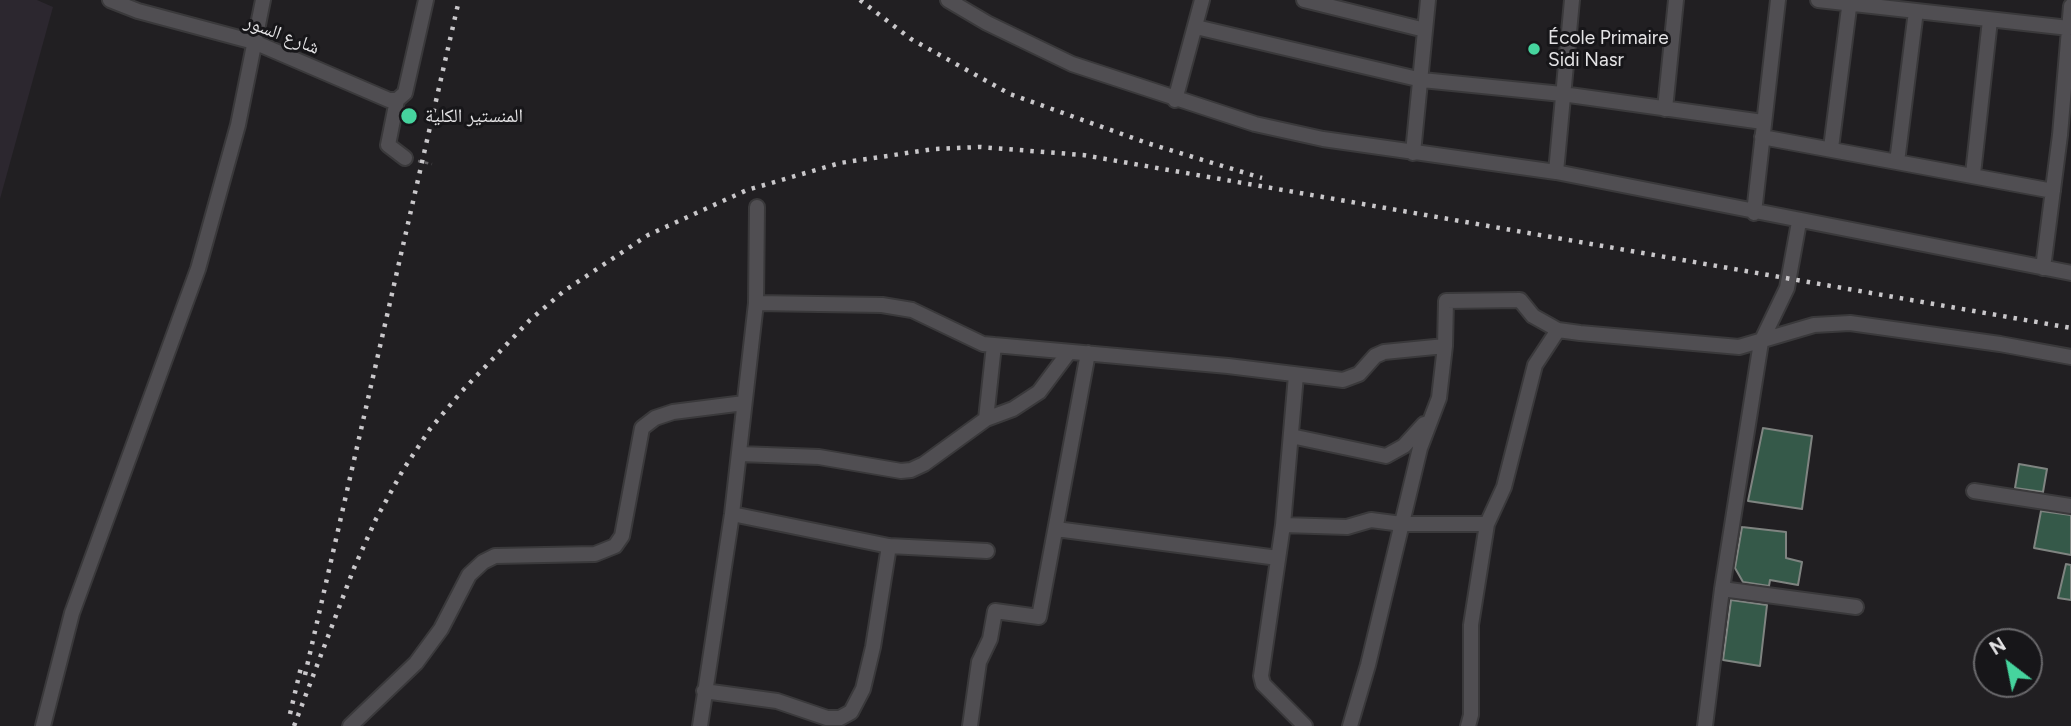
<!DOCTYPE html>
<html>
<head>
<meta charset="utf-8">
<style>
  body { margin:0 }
  #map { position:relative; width:2071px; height:726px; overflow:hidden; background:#211f22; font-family:Figtree,sans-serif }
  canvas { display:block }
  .north { position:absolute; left:1973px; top:628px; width:70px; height:70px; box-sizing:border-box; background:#171619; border:2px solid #69686b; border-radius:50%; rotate:328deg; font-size:19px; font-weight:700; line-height:28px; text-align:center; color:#e5e4e6 }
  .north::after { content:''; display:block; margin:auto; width:24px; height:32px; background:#46d49e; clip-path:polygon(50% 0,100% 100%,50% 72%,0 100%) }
</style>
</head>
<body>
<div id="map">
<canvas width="2071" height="726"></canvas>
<div class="north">N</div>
</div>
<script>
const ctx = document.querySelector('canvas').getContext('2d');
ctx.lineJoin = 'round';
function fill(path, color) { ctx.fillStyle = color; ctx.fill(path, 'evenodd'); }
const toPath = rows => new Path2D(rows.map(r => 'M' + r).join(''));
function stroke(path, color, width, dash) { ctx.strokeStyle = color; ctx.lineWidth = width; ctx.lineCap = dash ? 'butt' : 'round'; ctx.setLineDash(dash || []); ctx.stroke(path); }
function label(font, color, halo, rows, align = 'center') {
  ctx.font = font + ' Figtree,"Noto Naskh Arabic",sans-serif'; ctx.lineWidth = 6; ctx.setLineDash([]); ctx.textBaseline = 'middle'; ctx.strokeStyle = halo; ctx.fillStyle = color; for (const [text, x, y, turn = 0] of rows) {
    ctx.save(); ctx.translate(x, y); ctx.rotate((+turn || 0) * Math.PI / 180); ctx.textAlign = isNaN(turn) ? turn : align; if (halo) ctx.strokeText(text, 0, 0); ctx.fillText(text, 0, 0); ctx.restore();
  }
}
fill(toPath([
  [0,0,37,0,53,7,0,199]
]), '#2c272f');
const building = toPath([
  [1763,428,1812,436,1802,509,1748,501,1763,428],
  [2019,464,2047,469,2043,492,2015,488,2019,464],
  [2041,511,2071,515,2071,555,2034,548,2041,511],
  [1742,527,1786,532,1786,558,1802,562,1798,585,1770,580,1769,586,1743,582,1735,568,1742,527],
  [2066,564,2071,565,2071,600,2058,598,2066,564],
  [1731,600,1767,605,1760,666,1723,660,1731,600]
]);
fill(building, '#355949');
stroke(building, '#7f8481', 2);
const street = toPath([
  [110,0,138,11,254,42,389,100,397,100],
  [948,0,987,23,1072,64,1255,124,1323,139,1556,172,2071,273],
  [1304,0,1425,30],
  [1818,0,2069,28],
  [1196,27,1422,80,1562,94,1763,122],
  [1175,100,1202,0],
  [1665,109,1676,0],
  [1762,137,2053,191],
  [1831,148,1850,0],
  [1413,153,1428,0],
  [405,158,388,145,397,100,405,93,426,0],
  [1897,162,1916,11],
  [1556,172,1572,0],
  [1973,174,1990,20],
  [1754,213,1778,0],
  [2043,268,2060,135,2071,6],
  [756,303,882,305,912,310,983,344,1228,366,1343,380,1359,374,1375,356,1384,352,1445,346,1446,301,1520,300,1533,316,1558,330,1580,333,1739,347,1814,325,1850,323,2000,344,2071,357],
  [1296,375,1283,525,1261,676,1263,684,1305,726],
  [986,419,994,345],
  [1291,436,1386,456,1404,446,1424,424],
  [740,454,819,457,901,471,911,470,924,464,986,419,1013,409,1039,392,1069,352],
  [1974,491,2071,506],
  [732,514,889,546,987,551],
  [1283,525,1347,527,1371,520,1402,524,1487,524],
  [1056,529,1278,558],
  [1722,589,1856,607],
  [704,691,777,701,827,718,840,718,851,712,863,689,873,647,889,546],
  [43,726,72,613,198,269,238,125,263,0],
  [350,726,416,663,441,629,469,575,483,562,495,556,595,554,615,546,622,536,642,428,655,418,673,412,744,403],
  [700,726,732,514,756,303,757,207],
  [970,726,979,662,990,639,995,611,1039,617,1088,353],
  [1350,726,1368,665,1420,448,1439,398,1445,346],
  [1468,726,1471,715,1471,625,1487,524,1504,487,1535,365,1558,330],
  [1705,726,1722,589,1761,342,1787,288,1799,222]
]);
stroke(street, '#3a393b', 18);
stroke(toPath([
  [418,161,432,164]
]), '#656366', 2.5, [3.5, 3.5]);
stroke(street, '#504e52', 14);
stroke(toPath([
  [860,0,911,39,1010,94,1147,143,1262,178],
  [305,675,459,0],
  [290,714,302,663],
  [294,726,354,568,376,519,403,470,430,429,462,391,530,320,564,291,648,235,747,190,840,163,934,149,980,147,1083,155,2071,328]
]), '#c9c7ca', 4.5, [3.5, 7]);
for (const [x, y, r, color] of [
  [1534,49,7,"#46d49e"],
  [409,116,9,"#46d49e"]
]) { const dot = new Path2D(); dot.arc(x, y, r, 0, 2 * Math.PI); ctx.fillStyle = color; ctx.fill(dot); stroke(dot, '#171619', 2.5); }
label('19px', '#e5e4e6', '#171619', [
  ["شارع السور",282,35,21]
]);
label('19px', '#e5e4e6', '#171619', [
  ["École Primaire",1548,38],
  ["Sidi Nasr",1548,60],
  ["المنستير الكلية",425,116]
], 'left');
</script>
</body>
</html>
